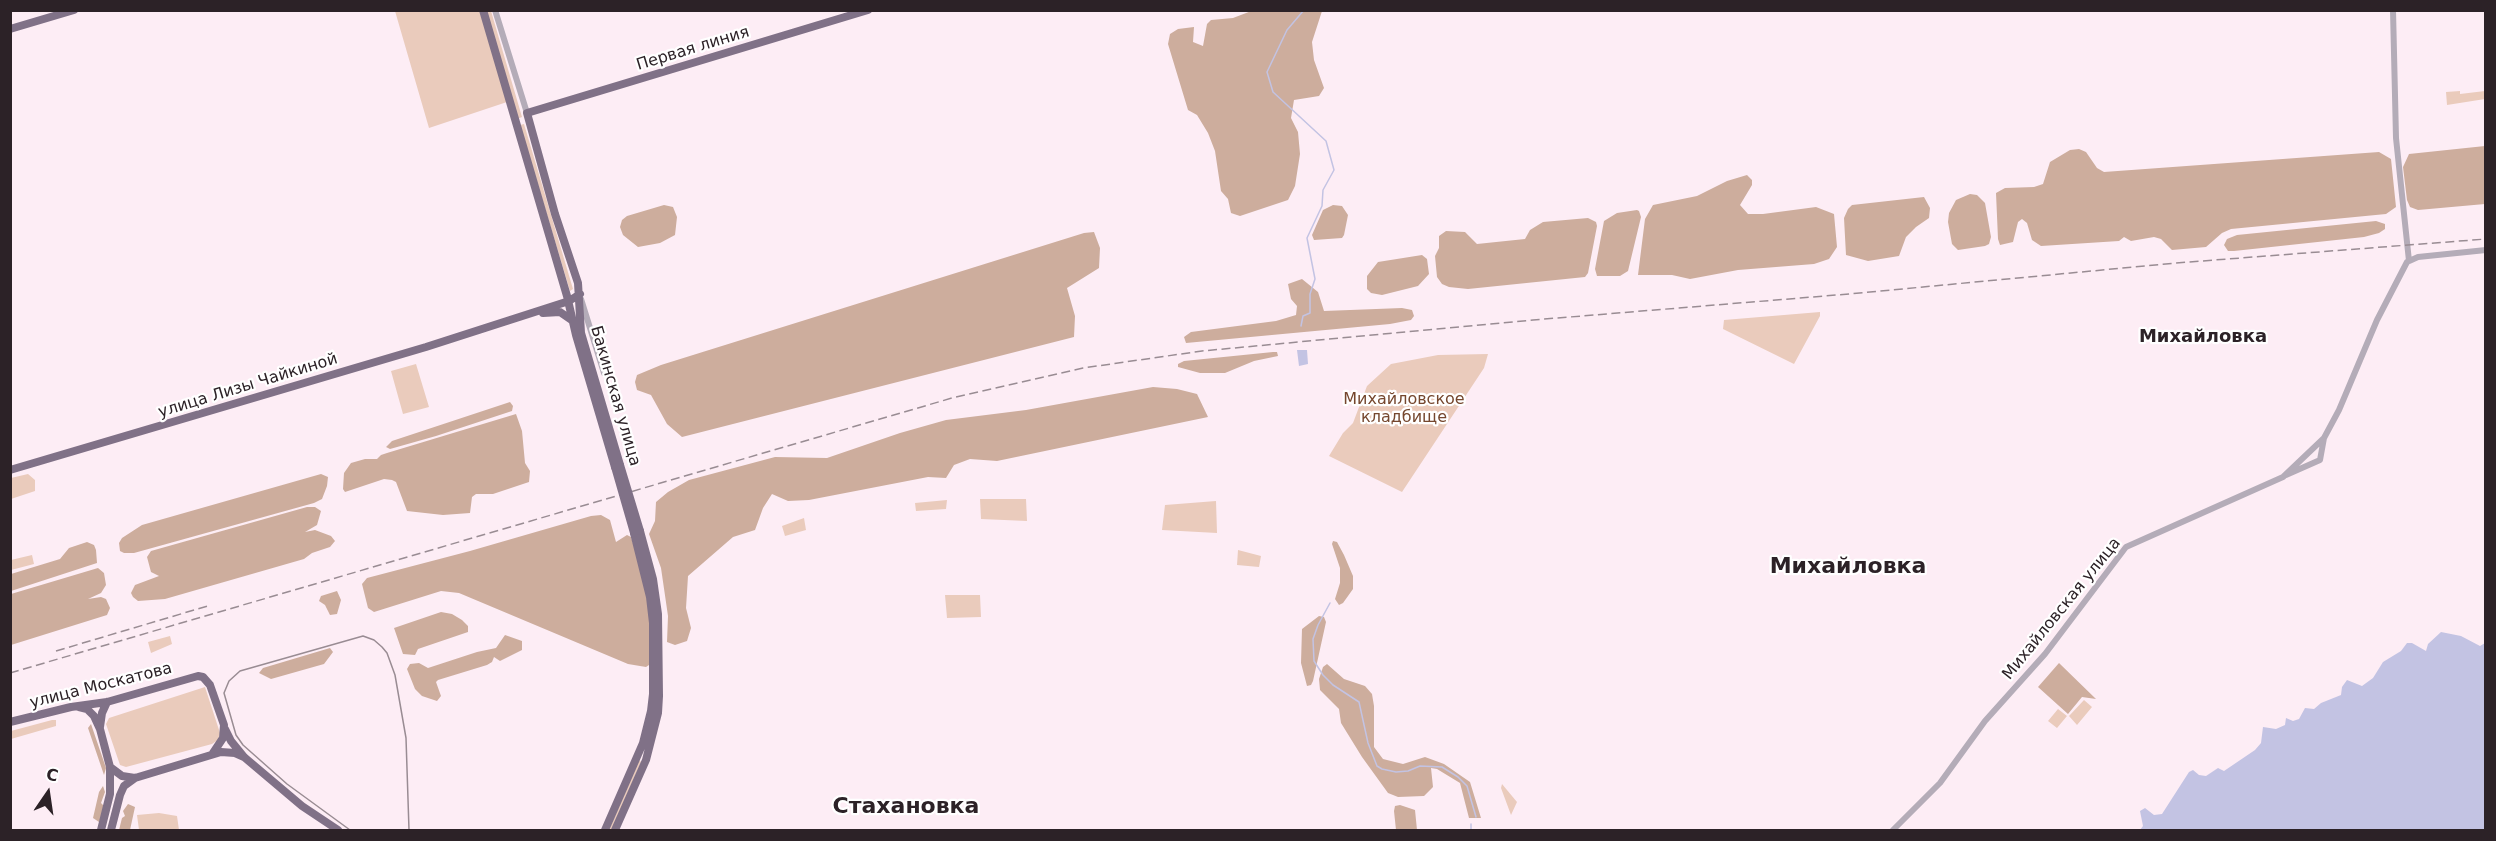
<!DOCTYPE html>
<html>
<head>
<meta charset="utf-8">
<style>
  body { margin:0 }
  #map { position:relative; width:2496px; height:841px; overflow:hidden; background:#fdedf5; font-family:"DejaVu Sans",sans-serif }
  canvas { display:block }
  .frame { position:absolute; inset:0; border:12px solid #2c2227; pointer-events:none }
  .north { position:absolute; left:18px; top:763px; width:60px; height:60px; -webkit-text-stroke:4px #fff; paint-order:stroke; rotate:13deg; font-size:16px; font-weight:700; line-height:24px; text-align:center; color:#2c2227 }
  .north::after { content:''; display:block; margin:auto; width:21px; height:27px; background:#2c2227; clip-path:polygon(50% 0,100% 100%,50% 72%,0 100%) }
</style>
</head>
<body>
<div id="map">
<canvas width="2496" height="841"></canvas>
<div class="frame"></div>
<div class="north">С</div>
</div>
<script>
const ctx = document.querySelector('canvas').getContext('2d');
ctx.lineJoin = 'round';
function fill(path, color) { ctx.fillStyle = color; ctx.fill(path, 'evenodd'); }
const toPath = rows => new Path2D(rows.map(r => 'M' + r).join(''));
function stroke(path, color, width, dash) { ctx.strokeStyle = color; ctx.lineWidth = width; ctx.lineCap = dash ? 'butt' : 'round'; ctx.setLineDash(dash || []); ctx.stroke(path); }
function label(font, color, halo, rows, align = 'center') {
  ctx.font = font + ' "DejaVu Sans",sans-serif'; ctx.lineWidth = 4.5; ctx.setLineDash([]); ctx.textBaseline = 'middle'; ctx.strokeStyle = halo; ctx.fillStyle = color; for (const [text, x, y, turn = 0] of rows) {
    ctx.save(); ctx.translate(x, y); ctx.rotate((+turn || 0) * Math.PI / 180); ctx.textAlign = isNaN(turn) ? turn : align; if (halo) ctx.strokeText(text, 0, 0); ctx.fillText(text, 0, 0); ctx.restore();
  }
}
fill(toPath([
  [395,11,483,11,510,101,429,128],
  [486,11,491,11,522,117,517,119],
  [2460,91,2460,94,2485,91,2485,99,2447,105,2446,92],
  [524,124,573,289,570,291,520,125],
  [1820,312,1820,316,1794,364,1723,329,1724,320],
  [1488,354,1484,368,1402,492,1329,456,1343,433,1353,423,1367,386,1391,364,1438,355],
  [416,364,429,407,403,414,391,371],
  [28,474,35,480,35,491,11,499,11,478],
  [980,499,1026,499,1027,521,981,519],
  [947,500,946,509,916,511,915,503],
  [1216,501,1217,533,1162,530,1165,505],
  [804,518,806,530,785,536,782,526],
  [1238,550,1261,556,1259,567,1237,565],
  [32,555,34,564,11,570,11,560],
  [945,595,980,595,981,617,947,618],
  [170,636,172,644,151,653,148,642],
  [205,687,220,733,218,740,212,744,126,767,120,765,106,724,109,718],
  [2084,700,2092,707,2077,725,2069,716],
  [2058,709,2067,716,2057,728,2048,721],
  [52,720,56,720,56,726,11,739,11,731],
  [639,760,641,762,612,830,609,830],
  [1502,784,1517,802,1511,815,1501,788],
  [159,813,177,816,179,830,139,830,137,815]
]), '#eacbbc');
fill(toPath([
  [1254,10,1322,11,1312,42,1314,60,1324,88,1319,96,1294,100,1291,118,1298,132,1300,154,1295,186,1288,200,1240,216,1231,213,1228,199,1221,191,1215,151,1208,133,1197,115,1188,110,1168,44,1170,34,1178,29,1194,27,1193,42,1203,46,1207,24,1211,20,1233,18],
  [2485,146,2485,204,2418,210,2410,207,2407,200,2403,167,2409,154],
  [2079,149,2086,152,2097,168,2104,172,2379,152,2391,159,2396,207,2386,214,2231,229,2222,233,2206,247,2172,250,2161,239,2154,237,2131,241,2124,237,2119,241,2041,246,2032,240,2027,223,2022,219,2018,222,2013,242,2000,245,1998,239,1996,193,2005,188,2034,187,2043,184,2050,162,2070,150],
  [1747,175,1752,180,1752,185,1740,205,1748,214,1763,214,1816,207,1834,214,1837,247,1829,259,1814,264,1738,270,1690,279,1672,275,1638,275,1645,219,1653,205,1697,196,1727,181],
  [1970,194,1977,195,1985,203,1991,237,1989,244,1985,246,1958,250,1952,244,1948,222,1949,213,1956,200],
  [1924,197,1930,208,1929,218,1916,227,1906,237,1899,256,1868,261,1846,255,1844,218,1848,209,1852,205],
  [664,205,673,207,677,217,675,235,660,243,638,247,623,235,620,227,622,220,627,216],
  [1333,205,1342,206,1348,215,1344,235,1342,238,1314,240,1312,235,1323,210],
  [1637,210,1639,211,1641,217,1628,271,1620,276,1597,276,1595,269,1604,221,1617,213],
  [1588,218,1596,222,1597,226,1588,273,1585,277,1468,289,1449,287,1442,284,1437,277,1435,256,1439,248,1439,236,1446,231,1465,232,1477,244,1525,239,1530,230,1543,222],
  [2376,221,2385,224,2385,229,2379,233,2364,237,2234,251,2228,251,2224,245,2227,239,2237,235],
  [1094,232,1100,248,1099,268,1067,288,1075,316,1074,337,682,437,667,424,651,395,637,390,635,382,637,375,661,365,1084,233],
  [1422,255,1427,259,1429,274,1418,286,1382,295,1371,293,1367,289,1367,276,1378,262],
  [1302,279,1318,292,1324,311,1402,308,1412,310,1414,316,1411,320,1390,324,1186,343,1184,337,1191,332,1276,321,1296,315,1297,306,1291,299,1288,284],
  [1273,352,1277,352,1278,356,1254,361,1225,373,1200,373,1178,367,1178,364,1184,361],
  [1153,387,1177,389,1197,394,1208,417,997,461,970,459,954,465,946,478,928,477,809,500,788,501,772,494,763,508,755,530,733,537,688,576,686,608,691,628,687,641,675,645,667,642,668,616,661,568,649,534,655,521,656,502,668,492,689,480,775,457,827,458,900,433,946,420,1026,410],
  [510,402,513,406,512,411,436,436,390,449,386,447,392,441],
  [516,414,522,431,525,463,530,471,529,482,493,494,476,494,472,497,470,513,443,515,407,511,396,482,392,480,384,479,345,492,343,489,344,473,351,463,365,459,377,459,381,455,387,453],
  [321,474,328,477,327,486,322,499,314,503,134,553,124,553,120,551,119,543,122,538,142,525],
  [307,507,315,507,321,511,317,525,305,532,315,530,331,536,335,541,330,547,312,553,304,559,165,599,138,601,133,597,131,593,135,585,159,576,151,572,147,557,151,551],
  [601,515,610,520,616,542,627,535,631,537,644,579,649,613,650,659,649,665,646,667,628,664,459,593,441,591,374,612,368,608,362,584,367,578,470,551,591,516],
  [1333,541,1337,542,1344,555,1353,576,1353,589,1343,603,1339,605,1335,599,1340,583,1340,568,1332,544],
  [87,542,94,545,96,550,97,563,11,591,11,574,60,559,69,548],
  [98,568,104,573,106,585,101,593,88,599,101,597,106,599,110,608,107,615,11,645,11,594],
  [337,591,341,600,337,614,330,615,325,605,319,601,321,596],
  [441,612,452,614,462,620,468,626,468,632,418,649,415,655,403,654,394,628],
  [1319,616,1324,617,1326,622,1313,681,1311,685,1307,686,1301,663,1302,629],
  [505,635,522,641,522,650,500,661,494,657,492,662,487,665,438,680,436,682,441,696,437,701,422,696,415,689,407,669,410,664,419,663,428,668,477,652,496,648],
  [330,648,333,652,324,664,271,679,259,673,263,668],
  [2059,663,2096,699,2082,697,2068,714,2038,687],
  [1327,664,1344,679,1365,686,1372,694,1374,706,1374,747,1383,759,1403,764,1425,757,1444,764,1470,782,1481,818,1469,818,1460,783,1437,769,1431,768,1433,787,1424,796,1398,797,1388,793,1362,757,1341,723,1339,709,1320,690,1319,679,1323,667],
  [91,724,106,768,104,775,88,728],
  [103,786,105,792,101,803,105,807,99,822,93,818,99,792],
  [128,804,135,807,130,830,119,830,122,818,125,816,123,811],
  [1400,805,1415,810,1417,830,1396,830,1394,811,1395,806]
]), '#cdad9d');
fill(toPath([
  [1297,350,1307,350,1308,364,1299,366],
  [2441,632,2461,636,2480,646,2485,643,2485,830,2140,830,2143,826,2140,811,2145,808,2154,815,2162,814,2189,772,2193,770,2199,775,2206,776,2218,768,2224,771,2255,750,2261,743,2263,727,2276,729,2285,725,2286,718,2293,721,2299,719,2305,708,2314,709,2321,703,2341,695,2342,687,2347,680,2362,686,2373,678,2383,662,2401,651,2407,643,2412,643,2426,651,2428,644]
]), '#c3c3e3');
stroke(toPath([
  [1301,326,1303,316,1310,313,1310,294,1315,279,1307,238,1322,206,1323,190,1334,170,1326,141,1273,92,1267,72,1287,30,1304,10],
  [1330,603,1318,625,1313,639,1314,661,1323,675,1333,685,1359,702,1368,743,1377,766,1382,769,1396,772,1408,771,1420,766,1442,767,1458,777,1467,786,1476,817],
  [1471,824,1471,830]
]), '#c3c3e3', 1.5);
stroke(toPath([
  [495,10,527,113],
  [2393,10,2396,138,2409,261],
  [581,299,604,373],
  [2286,475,2320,460,2324,438],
  [1893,830,1940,783,1985,721,2045,654,2126,547,2283,477,2324,438,2339,410,2377,320,2407,262,2418,257,2486,250]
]), '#b4acb8', 6);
stroke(toPath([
  [483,10,567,296,576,335,615,467],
  [10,29,74,10],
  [543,313,560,312,573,321],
  [620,465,581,333,578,283,555,214,527,113,868,10],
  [10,470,426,347,569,301,580,294],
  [79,707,87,709,94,716,100,729,110,767,122,776,135,778,221,752,235,753,244,757],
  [10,722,71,707,107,702,198,676,203,677,210,685,224,725,223,738,213,753],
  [100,727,102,713,107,702],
  [225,729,231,741,244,757,302,806,338,830],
  [101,830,110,794,110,767],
  [111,830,120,795,124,786,135,778],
  [605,830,643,743,651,711,653,694,653,623,650,597,634,533],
  [615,830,646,760,658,713,659,696,658,614,653,579,640,531]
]), '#807187', 8);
stroke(toPath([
  [350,830,287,784,243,745,236,735,224,693,229,681,240,671,363,636,374,640,382,647,387,653,395,675,406,738,409,830]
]), '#998c93', 1.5);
stroke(toPath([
  [56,651,211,605],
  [10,673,952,398,1083,368,1202,351,1533,320,1849,294,2176,263,2486,239]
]), '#998c93', 1.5, [9, 4.5]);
stroke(toPath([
  [620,465,640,531],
  [615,467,634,533]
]), '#807187', 8);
label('16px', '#2c2227', '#fff', [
  ["Первая линия",693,49,-17],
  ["улица Лизы Чайкиной",248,386,-17],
  ["Бакинская улица",615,396,74],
  ["Михайловская улица",2062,609,-51],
  ["улица Москатова",101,686,-14]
]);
label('16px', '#75472e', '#fff', [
  ["Михайловское",1404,400],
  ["кладбище",1404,418]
]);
label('bold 18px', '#2c2227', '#fff', [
  ["Михайловка",2203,337]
]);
label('bold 22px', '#2c2227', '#fff', [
  ["Михайловка",1848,567],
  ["Стахановка",906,807]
]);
</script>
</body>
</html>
